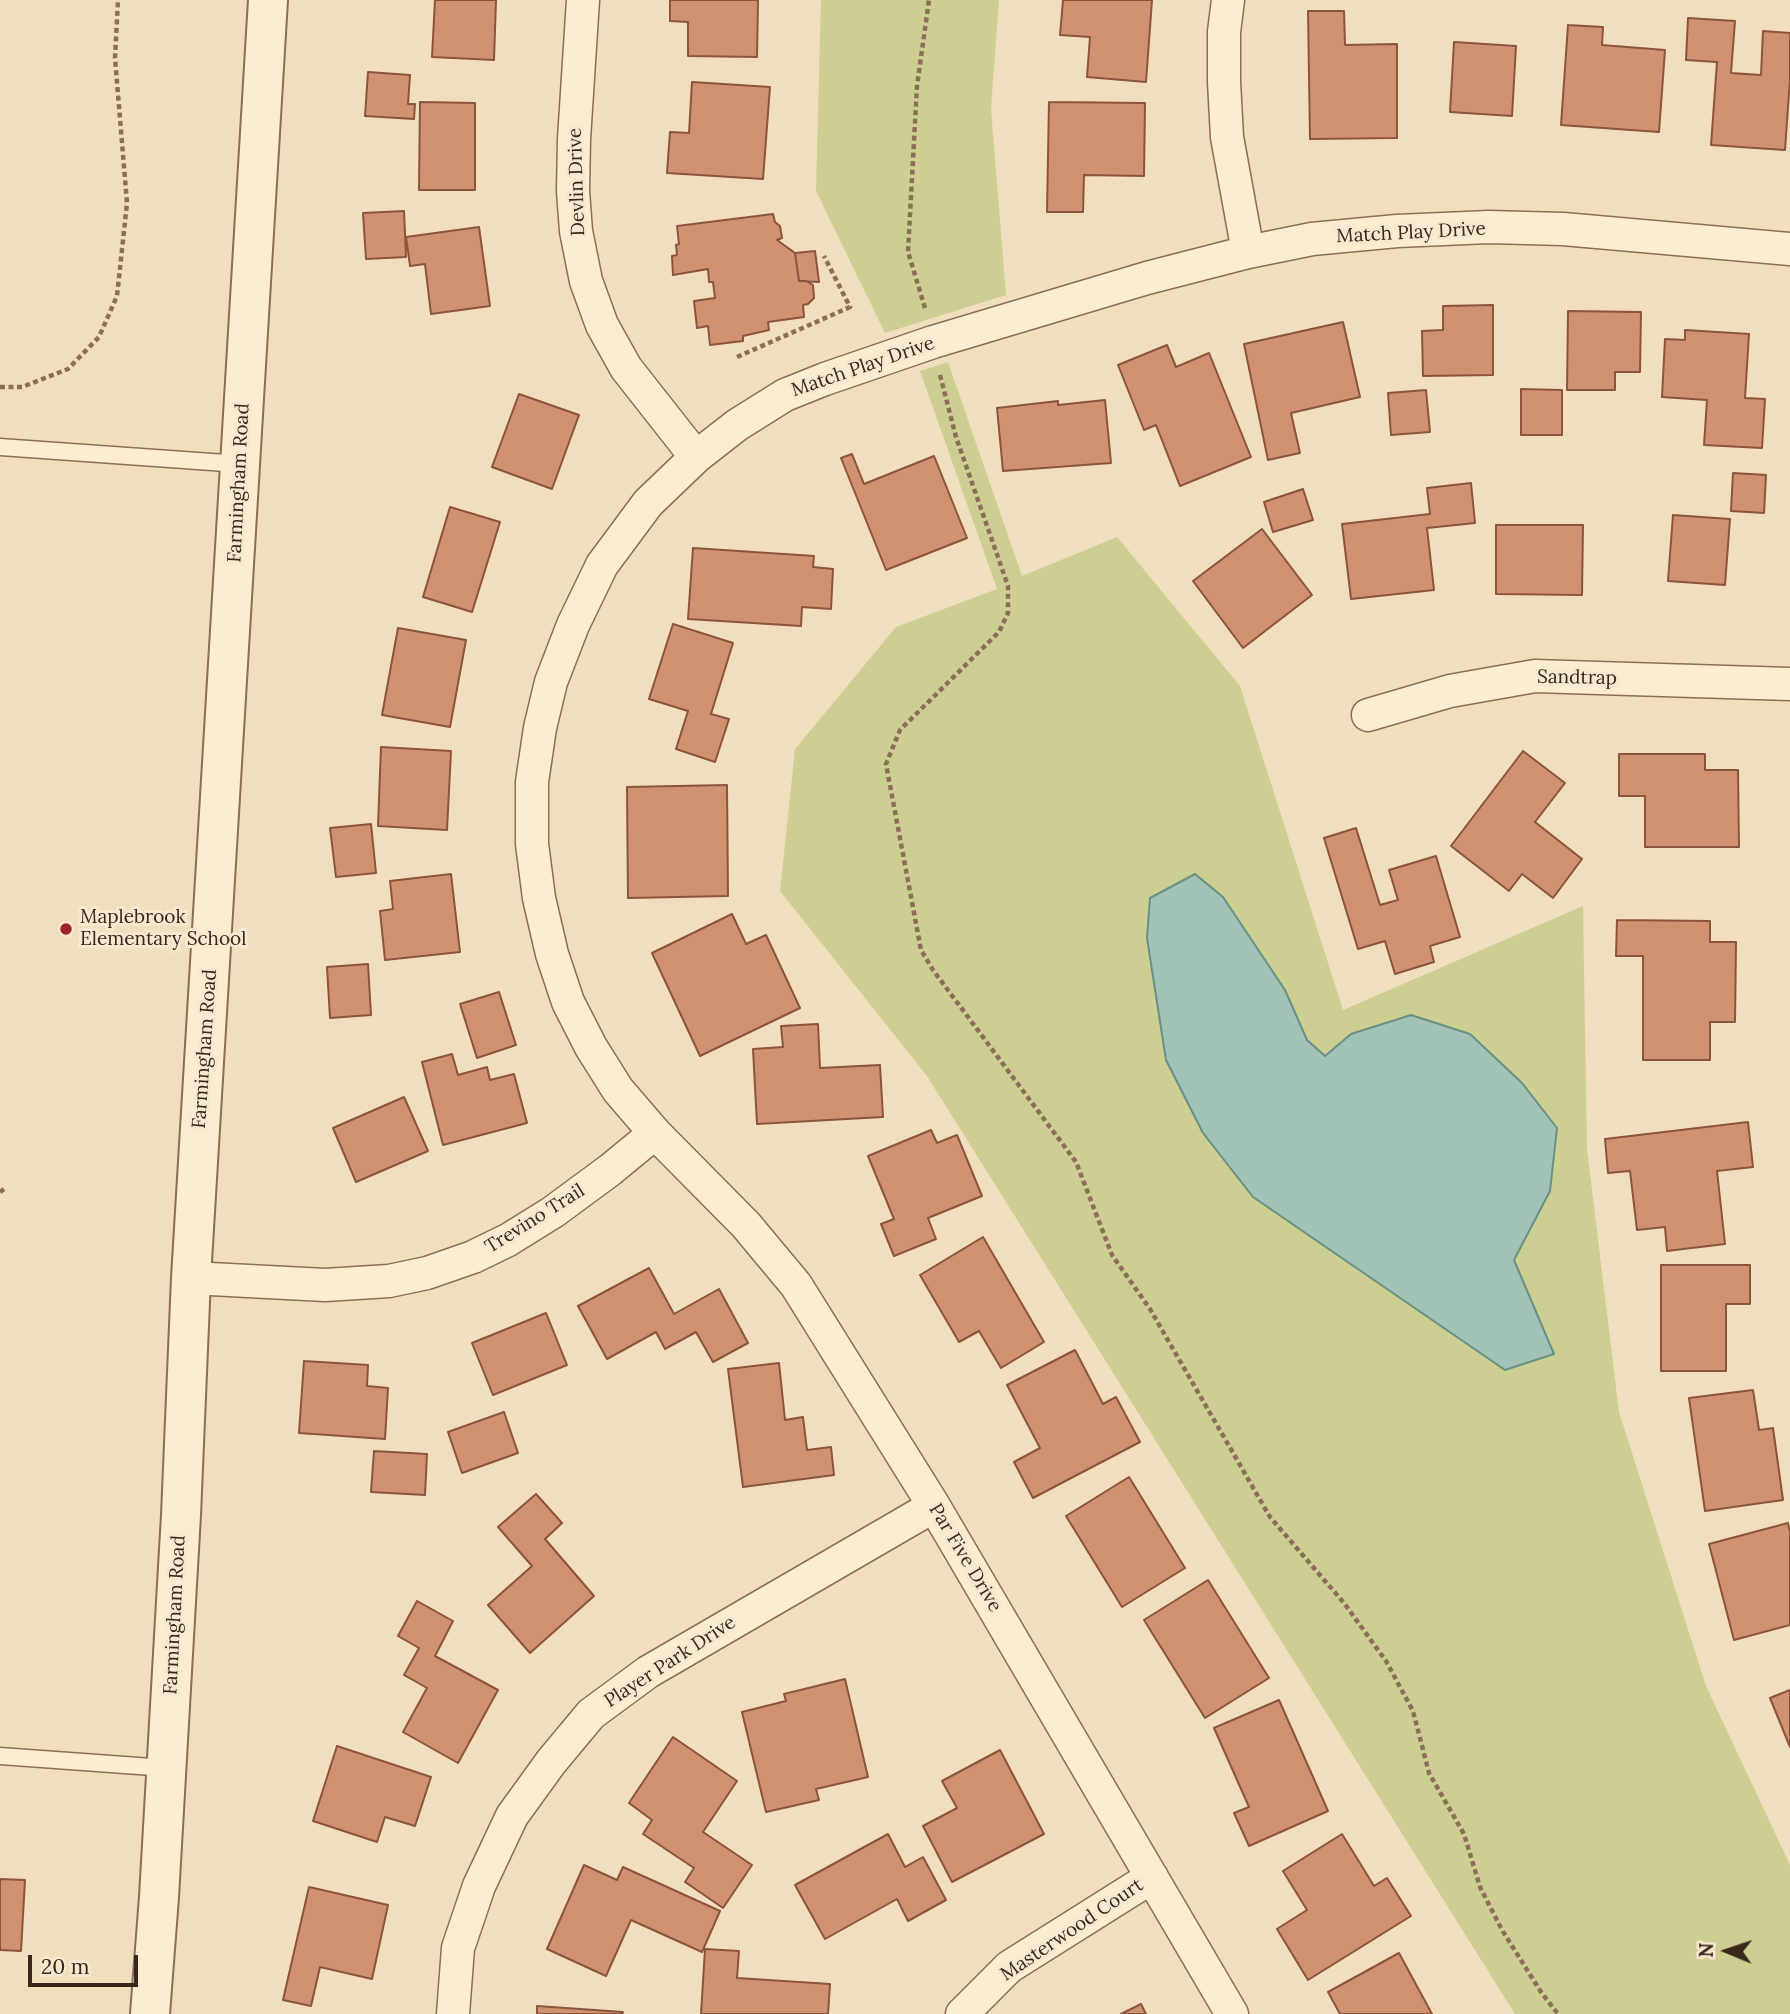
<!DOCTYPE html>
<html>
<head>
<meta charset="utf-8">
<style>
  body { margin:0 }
  #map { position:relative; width:1790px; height:2014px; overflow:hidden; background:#f0debf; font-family:Lora,serif }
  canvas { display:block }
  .north { position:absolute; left:1692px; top:1916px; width:70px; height:70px; -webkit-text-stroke:5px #f7e8cf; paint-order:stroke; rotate:272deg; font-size:19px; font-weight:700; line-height:28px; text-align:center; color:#39271c }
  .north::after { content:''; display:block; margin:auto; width:24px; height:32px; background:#39271c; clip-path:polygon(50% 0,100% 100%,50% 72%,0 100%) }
  .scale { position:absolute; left:28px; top:1955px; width:110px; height:32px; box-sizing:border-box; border:4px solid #39271c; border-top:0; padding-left:9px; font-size:21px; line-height:24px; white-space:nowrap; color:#39271c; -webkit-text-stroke:5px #f7e8cf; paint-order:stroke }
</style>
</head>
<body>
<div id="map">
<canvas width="1790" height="2014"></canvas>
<div class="north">N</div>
<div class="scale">20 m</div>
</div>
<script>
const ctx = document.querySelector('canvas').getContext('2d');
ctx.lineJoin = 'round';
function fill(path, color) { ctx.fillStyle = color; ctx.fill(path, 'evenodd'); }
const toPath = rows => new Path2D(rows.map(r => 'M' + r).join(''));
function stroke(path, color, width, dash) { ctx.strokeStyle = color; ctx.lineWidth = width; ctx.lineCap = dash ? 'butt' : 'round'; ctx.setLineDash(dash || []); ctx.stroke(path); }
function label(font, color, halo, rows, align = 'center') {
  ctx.font = font + ' Lora,serif'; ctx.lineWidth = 6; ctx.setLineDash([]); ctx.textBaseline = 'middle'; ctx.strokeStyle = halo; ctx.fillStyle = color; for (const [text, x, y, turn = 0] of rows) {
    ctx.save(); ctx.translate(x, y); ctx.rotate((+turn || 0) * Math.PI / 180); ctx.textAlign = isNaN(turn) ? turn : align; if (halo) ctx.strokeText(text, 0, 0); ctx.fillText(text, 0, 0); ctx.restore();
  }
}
fill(toPath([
  [821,0,999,0,991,109,1006,295,885,333,816,191],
  [948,362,1022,576,1117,537,1240,686,1343,1010,1583,906,1587,1149,1619,1412,1706,1686,1790,1865,1790,2014,1515,2014,927,1076,780,891,795,749,896,627,997,589,920,371]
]), '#cdcf92');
const water = toPath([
  [1195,874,1223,897,1285,990,1307,1040,1325,1056,1351,1034,1411,1015,1470,1034,1522,1083,1557,1128,1550,1191,1514,1260,1554,1354,1505,1370,1253,1197,1203,1133,1166,1060,1147,938,1150,898,1195,874]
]);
fill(water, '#a2c2b6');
stroke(water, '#699083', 2);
const building = toPath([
  [435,0,496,0,494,60,432,57,435,0],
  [670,0,758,0,757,57,688,56,688,22,670,21,670,0],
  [1063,0,1152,0,1146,82,1087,77,1090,37,1060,35,1063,0],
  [1308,11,1344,11,1345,45,1397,44,1397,138,1310,139,1308,11],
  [1688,18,1735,21,1731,73,1761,75,1763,31,1790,33,1790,79,1785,150,1711,145,1717,62,1686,60,1688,18],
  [1568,25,1603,27,1602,45,1665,50,1659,132,1561,125,1568,25],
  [1454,42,1516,46,1512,116,1450,112,1454,42],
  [368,72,410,75,408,104,415,104,414,119,365,116,368,72],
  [692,82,770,87,763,179,667,173,670,132,689,133,692,82],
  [420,102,475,103,475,190,419,190,420,102],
  [1049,102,1145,103,1144,176,1084,175,1083,212,1047,212,1049,102],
  [404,211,406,257,366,259,363,213,404,211],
  [773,214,775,222,780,226,782,238,777,240,795,253,799,281,806,281,813,285,814,298,808,304,803,305,804,317,768,322,769,330,743,336,743,341,710,345,708,326,697,328,694,301,715,298,713,282,709,282,708,269,673,275,672,256,677,255,676,245,679,244,677,226,773,214],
  [479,227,490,306,431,314,425,264,410,266,406,237,479,227],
  [815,251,819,282,799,281,795,253,815,251],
  [1493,305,1493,375,1423,376,1422,331,1443,330,1443,306,1493,305],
  [1568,311,1641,312,1640,372,1615,372,1615,390,1567,390,1568,311],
  [1343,322,1360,397,1291,413,1300,453,1268,460,1244,344,1343,322],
  [1685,330,1749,334,1745,398,1765,399,1762,448,1704,445,1707,400,1662,397,1665,339,1685,340,1685,330],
  [1167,345,1176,367,1209,353,1251,457,1180,486,1156,425,1144,430,1118,365,1167,345],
  [1521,389,1562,390,1562,435,1521,435,1521,389],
  [1426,390,1430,432,1391,435,1388,393,1426,390],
  [519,394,579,415,552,489,492,467,519,394],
  [1105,400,1111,463,1003,471,997,408,1058,401,1058,405,1105,400],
  [852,454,864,484,934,456,967,538,886,570,841,458,852,454],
  [1733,473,1766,475,1764,513,1731,511,1733,473],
  [1471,483,1475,523,1427,528,1434,590,1351,599,1342,524,1430,514,1427,488,1471,483],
  [1303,489,1313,520,1273,532,1264,502,1303,489],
  [450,507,500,522,472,612,423,597,450,507],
  [1673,515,1730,519,1725,585,1668,581,1673,515],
  [1496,525,1583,525,1582,595,1496,594,1496,525],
  [1262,529,1312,595,1243,648,1193,581,1262,529],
  [693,548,814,556,813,567,833,569,831,609,802,607,801,626,688,619,693,548],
  [673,624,733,643,711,714,729,719,715,762,676,749,688,711,649,699,673,624],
  [398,628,466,640,450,727,382,715,398,628],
  [381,747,451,751,447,830,378,826,381,747],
  [1523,751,1565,783,1535,822,1582,859,1553,898,1522,874,1509,891,1451,846,1523,751],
  [1619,754,1705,754,1705,770,1738,770,1739,847,1645,847,1645,796,1619,796,1619,754],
  [727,785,728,896,628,898,627,787,727,785],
  [371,824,376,873,336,877,330,828,371,824],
  [1356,828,1380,905,1398,900,1389,870,1436,856,1460,937,1430,946,1434,962,1395,974,1385,941,1358,949,1324,838,1356,828],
  [451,874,460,952,385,960,380,911,393,909,390,881,451,874],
  [732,914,746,944,766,935,800,1008,700,1056,652,953,732,914],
  [1617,920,1710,921,1710,942,1736,942,1735,1022,1710,1022,1710,1060,1643,1060,1643,956,1616,956,1617,920],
  [368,964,371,1015,330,1018,327,967,368,964],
  [499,992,516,1045,477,1058,460,1004,499,992],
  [818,1024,820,1068,880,1065,883,1117,757,1124,753,1049,783,1047,781,1026,818,1024],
  [452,1054,458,1075,487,1067,490,1080,514,1074,527,1123,443,1145,422,1062,452,1054],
  [404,1097,428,1151,356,1182,333,1128,404,1097],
  [1748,1122,1753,1167,1717,1171,1725,1244,1667,1251,1665,1227,1637,1230,1630,1171,1608,1173,1605,1139,1748,1122],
  [931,1130,937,1143,957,1135,982,1196,928,1218,936,1239,894,1256,881,1224,894,1219,868,1156,931,1130],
  [983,1237,1044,1342,1001,1368,979,1331,959,1342,920,1275,983,1237],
  [1661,1265,1750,1265,1750,1304,1726,1304,1726,1371,1661,1371,1661,1265],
  [649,1268,674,1314,719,1289,748,1343,713,1362,696,1332,665,1349,656,1332,607,1359,578,1306,649,1268],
  [546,1313,567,1365,493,1395,472,1343,546,1313],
  [1075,1350,1103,1404,1116,1397,1140,1442,1033,1498,1014,1462,1040,1448,1007,1385,1075,1350],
  [304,1361,368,1365,367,1386,388,1388,385,1439,299,1433,304,1361],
  [779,1363,785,1420,803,1417,807,1450,831,1447,834,1475,743,1487,728,1369,779,1363],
  [1753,1390,1759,1430,1773,1428,1783,1500,1705,1511,1689,1398,1753,1390],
  [504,1412,518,1453,462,1473,448,1432,504,1412],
  [374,1451,427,1454,425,1495,371,1492,374,1451],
  [1129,1477,1185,1568,1122,1607,1066,1516,1129,1477],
  [536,1494,562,1523,545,1539,594,1596,530,1653,488,1605,532,1566,498,1527,536,1494],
  [1788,1523,1790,1532,1790,1625,1734,1640,1709,1544,1788,1523],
  [1208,1580,1269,1678,1205,1718,1144,1620,1208,1580],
  [417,1601,453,1621,435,1656,498,1690,458,1763,403,1732,427,1688,404,1675,419,1648,398,1636,417,1601],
  [845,1679,868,1777,816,1789,819,1800,766,1812,742,1712,786,1701,784,1694,845,1679],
  [1790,1690,1790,1747,1770,1698,1790,1690],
  [1279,1700,1328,1811,1249,1846,1234,1813,1249,1807,1214,1728,1279,1700],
  [673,1737,737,1781,703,1832,752,1865,723,1908,685,1882,694,1868,643,1834,652,1820,629,1803,673,1737],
  [337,1746,431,1777,415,1826,385,1817,377,1842,313,1821,337,1746],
  [1000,1750,1044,1834,952,1882,923,1826,957,1808,942,1781,1000,1750],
  [888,1834,905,1867,923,1857,946,1900,908,1921,897,1899,825,1939,795,1885,888,1834],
  [1342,1834,1374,1886,1387,1878,1411,1916,1308,1980,1277,1929,1307,1910,1283,1871,1342,1834],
  [584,1865,617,1880,623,1867,720,1911,702,1952,631,1920,606,1976,547,1949,584,1865],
  [0,1879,25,1880,21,1951,0,1950,0,1879],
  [309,1887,388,1905,372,1979,320,1967,311,2006,283,2000,309,1887],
  [705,1949,739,1951,737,1978,830,1984,828,2014,701,2014,705,1949],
  [1399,1953,1432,2014,1340,2014,1328,1992,1399,1953],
  [1141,2004,1146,2014,1121,2014,1141,2004],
  [537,2006,623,2012,622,2014,537,2014,537,2006]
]);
fill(building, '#d19272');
stroke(building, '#8b543b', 2);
const service = toPath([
  [0,447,240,464],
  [0,1756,166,1768]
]);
const minor = toPath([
  [583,0,574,139,573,191,576,231,586,281,602,325,626,368,696,457],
  [1228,0,1224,32,1224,82,1227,137,1248,252],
  [1368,715,1450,691,1535,676,1790,684],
  [191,1278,325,1285,389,1281,427,1273,473,1257,508,1240,553,1212,610,1170,655,1133],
  [453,2014,458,1948,479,1886,512,1816,551,1762,591,1714,648,1672,934,1506],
  [962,2014,1009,1967,1152,1877],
  [1232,2014,934,1506,796,1285,746,1225,655,1133,618,1090,591,1047,568,1002,552,954,539,898,532,844,532,782,540,728,551,682,573,625,602,565,648,503,696,457,737,425,785,395,825,379,933,342,1147,278,1248,252,1312,239,1397,231,1489,227,1563,229,1790,249]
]);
const tertiary = toPath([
  [150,2014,159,1897,181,1515,191,1278,268,0]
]);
stroke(service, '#8a6e56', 19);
stroke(minor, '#8a6e56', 35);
stroke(tertiary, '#8a6e56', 42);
stroke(toPath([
  [925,308,908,252,917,86,929,0],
  [737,357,850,307,824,256],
  [940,375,956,437,1008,586,1008,613,999,632,900,730,886,764,921,950,933,970,1076,1162,1112,1255,1150,1309,1270,1517,1344,1603,1386,1661,1413,1711,1429,1773,1464,1834,1480,1887,1502,1930,1541,1992,1558,2014],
  [0,387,22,387,68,369,99,337,117,296,127,203,115,58,118,0],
  [0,1192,4,1189]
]), '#8a6e56', 4.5, [5, 3.5]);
stroke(service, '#fbecd2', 16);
stroke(minor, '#fbecd2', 32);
stroke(tertiary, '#fbecd2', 38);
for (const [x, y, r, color] of [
  [66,929,7,"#9d232d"]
]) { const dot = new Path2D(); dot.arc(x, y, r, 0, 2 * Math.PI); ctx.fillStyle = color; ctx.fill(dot); stroke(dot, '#f7e8cf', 2.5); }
label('19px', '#39271c', '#f7e8cf', [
  ["Devlin Drive",577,182,-92],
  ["Match Play Drive",1411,233,-3],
  ["Match Play Drive",863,367,-19],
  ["Farmingham Road",239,483,-87],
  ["Sandtrap",1577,678,1],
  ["Farmingham Road",205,1049,-86],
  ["Trevino Trail",535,1219,-32],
  ["Par Five Drive",965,1558,59],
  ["Farmingham Road",175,1615,-87],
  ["Player Park Drive",670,1662,-33],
  ["Masterwood Court",1072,1930,-34]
]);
label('19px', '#39271c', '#f7e8cf', [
  ["Maplebrook",80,918],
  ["Elementary School",80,940]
], 'left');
</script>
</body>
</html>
